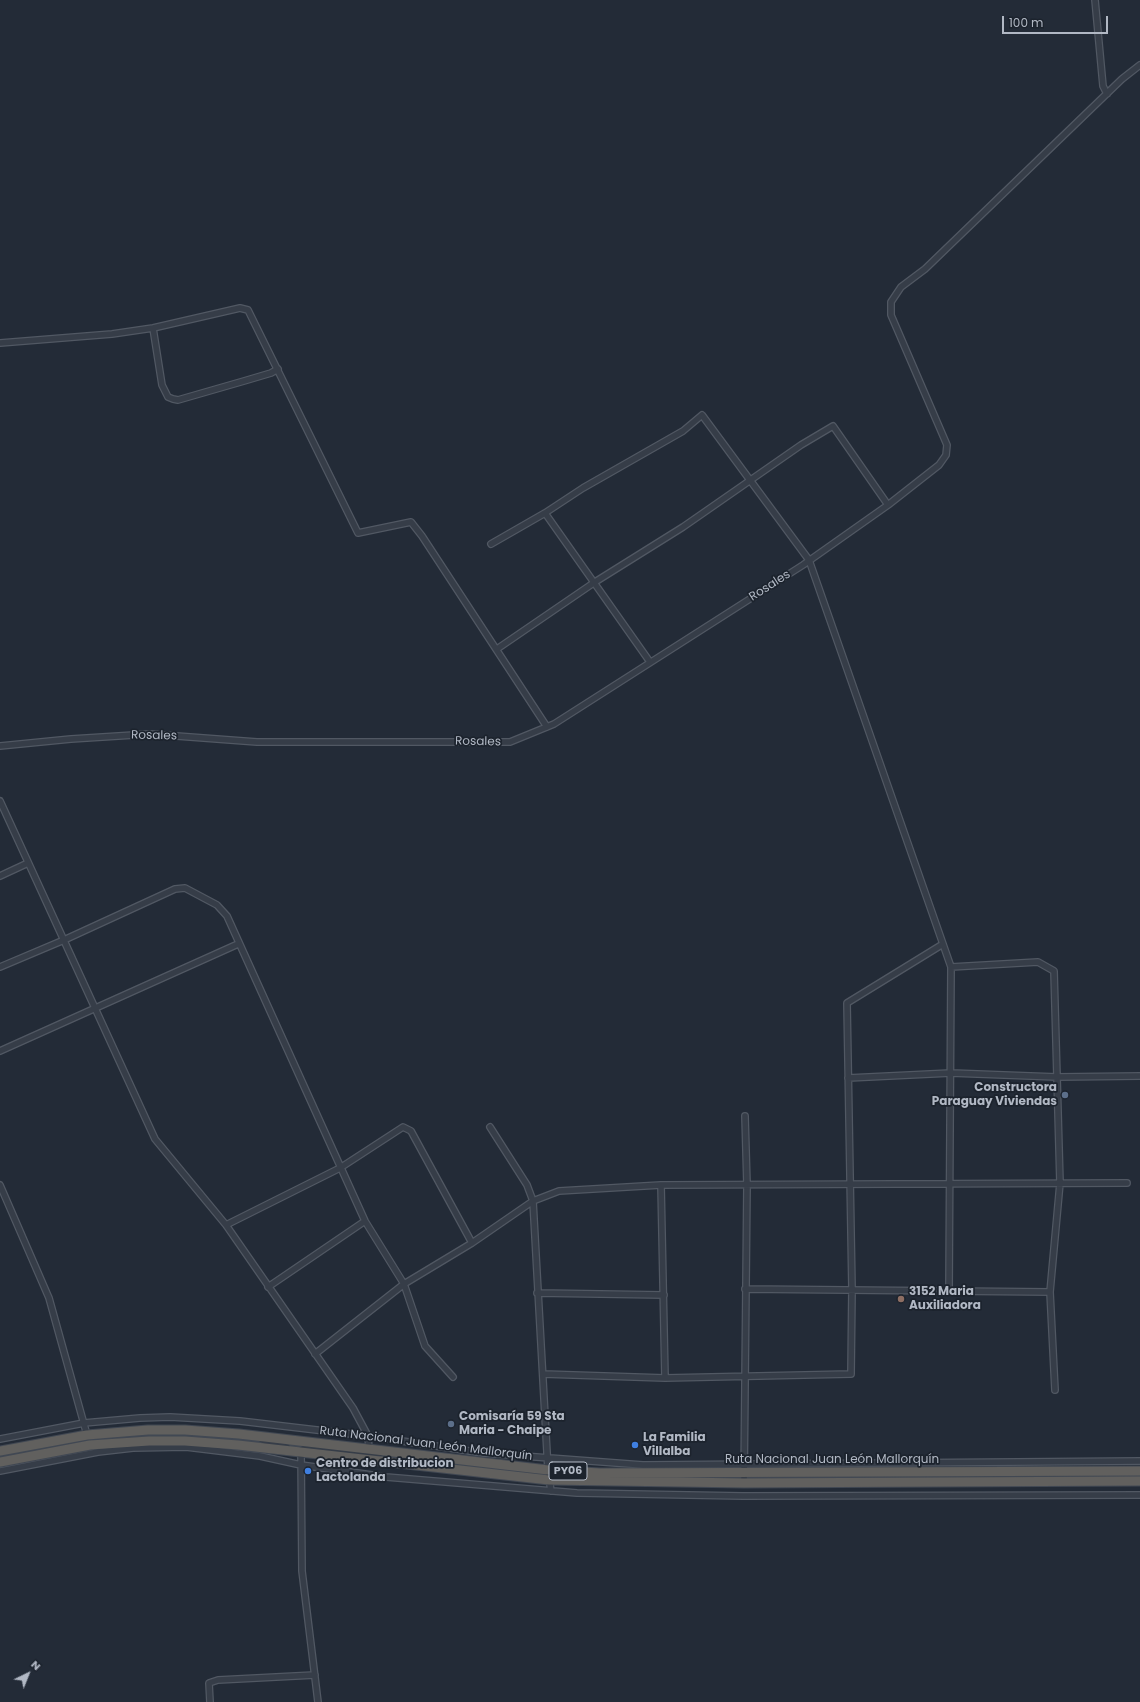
<!DOCTYPE html>
<html>
<head>
<meta charset="utf-8">
<style>
  body { margin:0 }
  #map { position:relative; width:1140px; height:1702px; overflow:hidden; background:#232b37; font-family:Poppins,sans-serif }
  canvas { display:block }
  .north { position:absolute; left:8px; top:1654px; width:40px; height:40px; -webkit-text-stroke:3px #1c232d; paint-order:stroke; rotate:43deg; font-size:11px; font-weight:700; line-height:16px; text-align:center; color:#b1b8c4 }
  .north::after { content:''; display:block; margin:auto; width:14px; height:18px; background:#b1b8c4; clip-path:polygon(50% 0,100% 100%,50% 72%,0 100%) }
  .scale { position:absolute; left:1002px; top:16px; width:106px; height:18px; box-sizing:border-box; border:2px solid #b1b8c4; border-top:0; padding-left:5px; font-size:12px; line-height:14px; white-space:nowrap; color:#b1b8c4; -webkit-text-stroke:3px #1c232d; paint-order:stroke }
</style>
</head>
<body>
<div id="map">
<canvas width="1140" height="1702"></canvas>
<div class="north">N</div>
<div class="scale">100 m</div>
</div>
<script>
const ctx = document.querySelector('canvas').getContext('2d');
ctx.lineJoin = 'round';
const toPath = rows => new Path2D(rows.map(r => 'M' + r).join(''));
function stroke(path, color, width, dash) { ctx.strokeStyle = color; ctx.lineWidth = width; ctx.lineCap = dash ? 'butt' : 'round'; ctx.setLineDash(dash || []); ctx.stroke(path); }
function label(font, color, halo, rows, align = 'center') {
  ctx.font = font + ' Poppins,sans-serif'; ctx.lineWidth = 3.5; ctx.setLineDash([]); ctx.textBaseline = 'middle'; ctx.strokeStyle = halo; ctx.fillStyle = color; for (const [text, x, y, turn = 0] of rows) {
    ctx.save(); ctx.translate(x, y); ctx.rotate((+turn || 0) * Math.PI / 180); ctx.textAlign = isNaN(turn) ? turn : align; if (halo) ctx.strokeText(text, 0, 0); ctx.fillText(text, 0, 0); ctx.restore();
  }
}
const minor = toPath([
  [1095,0,1103,86,1107,94],
  [153,328,162,385,168,397,173,399,178,400,244,381,271,373,278,369],
  [0,343,112,334,153,328,240,308,248,310,358,533,411,522,422,536,547,727],
  [545,513,650,662],
  [491,544,545,513,583,488,683,431,702,415,809,560,951,967,949,1290],
  [497,649,595,582,683,527,801,445,833,426,888,505],
  [0,746,71,739,150,734,257,742,510,742,554,724,803,565,888,505,939,465,946,455,947,445,891,315,891,302,901,287,925,269,1122,79,1140,65],
  [0,801,155,1139,226,1225,353,1408,368,1436,369,1449],
  [0,876,28,863],
  [0,967,64,940,175,889,185,888,217,905,227,916,365,1221,404,1284,425,1346,453,1377],
  [951,967,1038,962,1054,971,1060,1183,1050,1292,1055,1390],
  [0,1051,238,944],
  [848,1078,951,1073,1057,1077,1140,1076],
  [490,1127,527,1185,533,1201,548,1470,551,1491],
  [0,1185,49,1298,87,1435],
  [661,1185,665,1378],
  [226,1225,340,1168,403,1127,411,1131,472,1243],
  [268,1287,365,1221],
  [745,1289,1050,1292],
  [537,1293,664,1295],
  [315,1354,404,1284,472,1243,533,1201,559,1191,661,1185,1127,1183],
  [543,1374,665,1378,851,1374,852,1289,847,1003,943,944],
  [259,1438,269,1443,287,1447],
  [0,1439,84,1423,140,1418,170,1417,240,1421,368,1436,483,1453,643,1465,1140,1461],
  [301,1450,302,1571,318,1702],
  [301,1450,305,1448,371,1456,381,1453],
  [0,1471,98,1452,133,1448,186,1447,260,1456,301,1465,386,1477,577,1493,743,1496,1140,1495],
  [744,1483,747,1185,745,1116],
  [210,1702,209,1683,218,1680,315,1675]
]);
const trunk = toPath([
  [0,1451,87,1435,148,1430,185,1430,239,1434,548,1470,600,1473,1140,1471],
  [0,1462,90,1445,149,1441,185,1441,238,1445,549,1480,744,1483,1140,1481]
]);
stroke(minor, '#515863', 8);
stroke(trunk, '#414853', 11);
stroke(minor, '#363d48', 5.5);
stroke(trunk, '#61605e', 9);
for (const [x, y, r, color] of [
  [1065,1095,4,"#5c6f8a"],
  [901,1299,4,"#8d6e63"],
  [451,1424,4,"#5c6f8a"],
  [635,1445,4,"#3f7fe0"],
  [308,1471,4,"#3f7fe0"]
]) { const dot = new Path2D(); dot.arc(x, y, r, 0, 2 * Math.PI); ctx.fillStyle = color; ctx.fill(dot); stroke(dot, '#1c232d', 1.5); }
for (const [x, y, w] of [
  [568,1471,38]
]) { const box = new Path2D(); box.roundRect(x - w / 2, y - 9, w, 18, 3); ctx.fillStyle = '#1c232d'; ctx.fill(box); stroke(box, '#b1b8c4', 1); }
label('bold 11px', '#b1b8c4', null, [
  ["PY06",568,1471]
]);
label('12px', '#b1b8c4', '#1c232d', [
  ["Rosales",770,586,-33],
  ["Rosales",154,736,1],
  ["Rosales",478,742,1],
  ["Ruta Nacional Juan León Mallorquín",426,1444,7],
  ["Ruta Nacional Juan León Mallorquín",832,1460]
]);
label('bold 12px', '#b1b8c4', '#1c232d', [
  ["Constructora",1057,1088,"right"],
  ["Paraguay Viviendas",1057,1102,"right"],
  ["3152 Maria",909,1292],
  ["Auxiliadora",909,1306],
  ["Comisaría 59 Sta",459,1417],
  ["Maria - Chaipe",459,1431],
  ["La Familia",643,1438],
  ["Villalba",643,1452],
  ["Centro de distribucion",316,1464],
  ["Lactolanda",316,1478]
], 'left');
</script>
</body>
</html>
